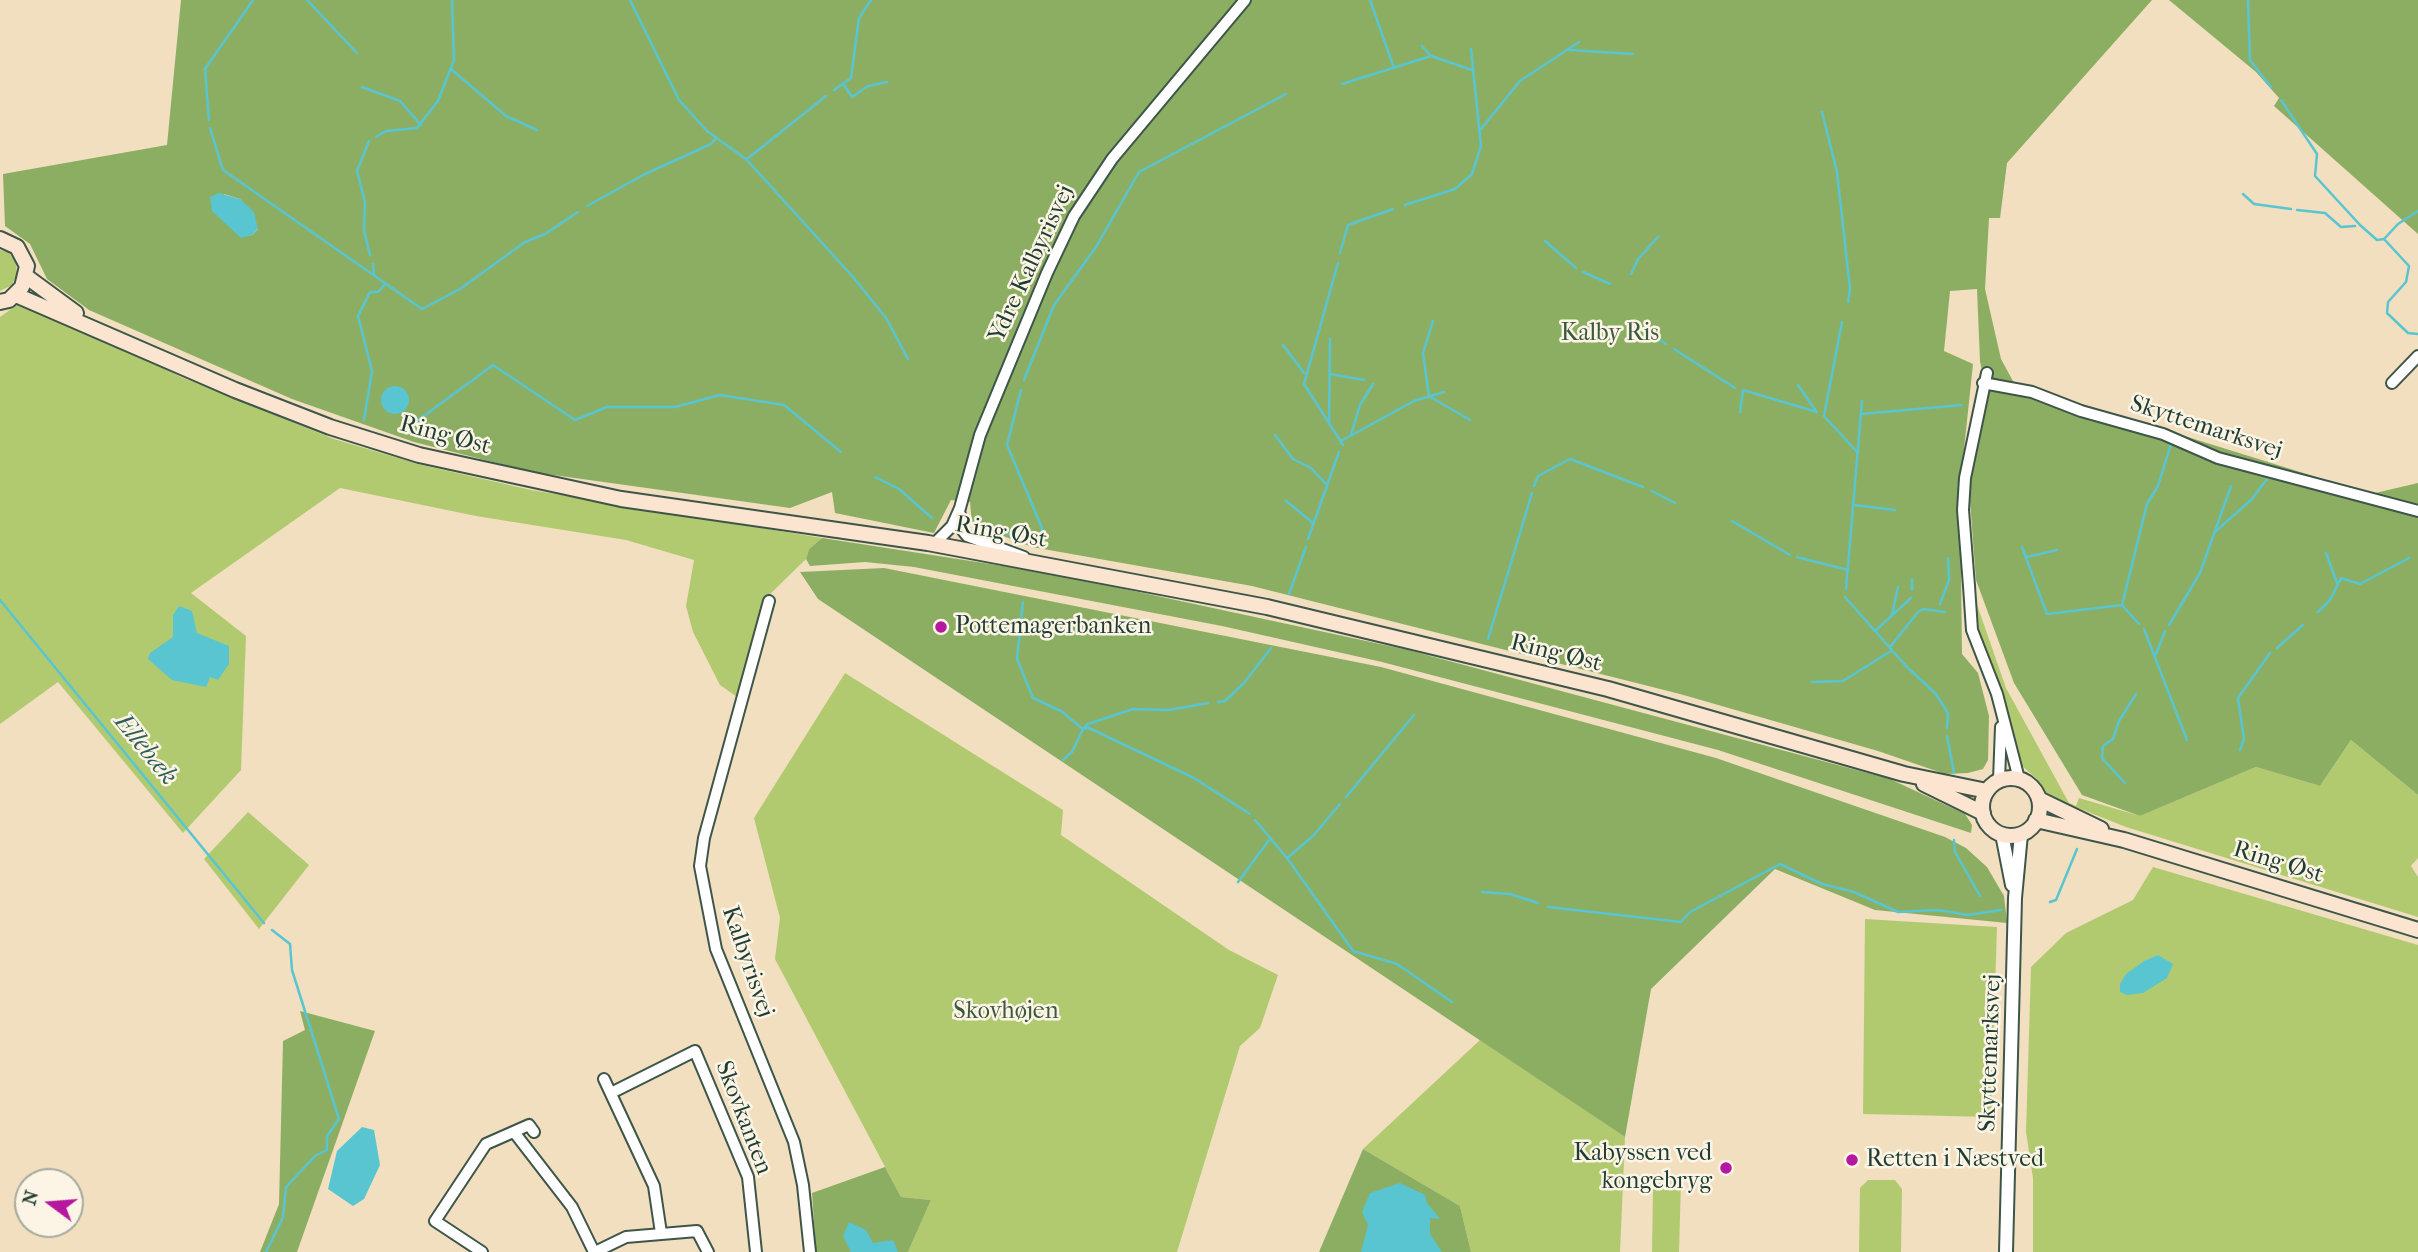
<!DOCTYPE html>
<html>
<head>
<meta charset="utf-8">
<style>
  body { margin:0 }
  #map { position:relative; width:2418px; height:1252px; overflow:hidden; background:#f1dfc0; font-family:"IM FELL French Canon",serif }
  canvas { display:block }
  .north { position:absolute; left:14px; top:1168px; width:70px; height:70px; box-sizing:border-box; background:#fcf5e5; border:2px solid #a4ab9e; border-radius:50%; rotate:286deg; font-size:19px; font-weight:700; line-height:28px; text-align:center; color:#1f3d34 }
  .north::after { content:''; display:block; margin:auto; width:24px; height:32px; background:#b5179e; clip-path:polygon(50% 0,100% 100%,50% 72%,0 100%) }
</style>
</head>
<body>
<div id="map">
<canvas width="2418" height="1252"></canvas>
<div class="north">N</div>
</div>
<script>
const ctx = document.querySelector('canvas').getContext('2d');
ctx.lineJoin = 'round';
function fill(path, color) { ctx.fillStyle = color; ctx.fill(path, 'evenodd'); }
const toPath = rows => new Path2D(rows.map(r => 'M' + r).join(''));
function stroke(path, color, width, dash) { ctx.strokeStyle = color; ctx.lineWidth = width; ctx.lineCap = dash ? 'butt' : 'round'; ctx.setLineDash(dash || []); ctx.stroke(path); }
function label(font, color, halo, rows, align = 'center') {
  ctx.font = font + ' "IM FELL French Canon",serif'; ctx.lineWidth = 5; ctx.setLineDash([]); ctx.textBaseline = 'middle'; ctx.strokeStyle = halo; ctx.fillStyle = color; for (const [text, x, y, turn = 0] of rows) {
    ctx.save(); ctx.translate(x, y); ctx.rotate((+turn || 0) * Math.PI / 180); ctx.textAlign = isNaN(turn) ? turn : align; if (halo) ctx.strokeText(text, 0, 0); ctx.fillText(text, 0, 0); ctx.restore();
  }
}
fill(toPath([
  [0,250,8,252,16,262,17,274,12,285,0,291],
  [21,302,93,333,181,377,334,439,418,464,531,490,822,538,809,549,806,559,765,599,737,697,720,685,693,632,686,606,694,560,626,540,476,516,340,488,191,593,246,636,241,770,183,833,58,682,0,724,0,317],
  [1975,599,2006,688,2069,803,2076,806,2079,798,2140,816,2256,767,2320,786,2351,740,2418,795,2418,858,2411,866,2418,877,2418,917,2126,827,2048,796,2037,779,2022,766,2003,691,1978,628],
  [845,673,1063,810,1061,835,1229,950,1278,975,1260,1028,1240,1046,1177,1252,908,1252,931,1200,901,1197,775,959,780,918,754,818],
  [248,812,309,865,259,929,204,859],
  [2153,867,2418,945,2418,1252,2033,1252,2033,1178,2026,1132,2031,967,2066,933,2133,900],
  [1865,919,1997,927,1991,1117,1863,1114],
  [1480,1040,1625,1137,1620,1252,1471,1252,1460,1206,1363,1149],
  [1868,1180,1895,1180,1902,1189,1901,1252,1859,1252,1860,1188],
  [1662,1181,1681,1181,1679,1252,1652,1252,1653,1189]
]), '#b1ca70');
fill(toPath([
  [181,0,2152,0,2007,163,2000,218,1989,218,1985,289,2001,359,2014,383,2371,494,2418,483,2418,795,2351,740,2320,786,2256,767,2140,816,2082,795,2014,683,1976,580,1969,488,1987,396,1980,361,1977,289,1950,291,1944,351,1973,364,1960,487,1962,654,1978,673,1989,716,1988,760,1983,769,1968,773,1945,774,1878,751,1680,694,1252,586,1032,547,972,524,970,502,951,500,934,533,835,513,832,492,790,508,532,472,414,442,292,399,89,310,47,279,30,244,5,226,3,174,167,145],
  [224,194,240,199,258,229,252,235,241,237,230,227],
  [2169,0,2418,0,2418,234,2274,106,2279,98,2256,72],
  [822,538,1055,574,1408,650,1890,779,1965,814,1972,825,1971,833,1718,750,1382,662,1222,626,914,567,865,562,810,566,806,559,809,549],
  [884,568,1381,667,1716,758,1945,837,1966,848,1987,867,2004,896,2007,923,1875,910,1775,869,1651,989,1625,1137,818,599,800,572],
  [300,1011,375,1031,297,1252,260,1252,279,1204,283,1041,305,1030],
  [1363,1149,1460,1206,1471,1252,1319,1252],
  [885,1167,901,1197,931,1200,908,1252,816,1252,812,1193]
]), '#8cae62');
fill(toPath([
  [219,193,240,199,254,212,258,229,252,235,241,238,212,211,210,197],
  '381 400a14 14 0 1 1 28 0a14 14 0 1 1-28 0Z',
  [179,606,192,611,197,633,229,646,229,664,218,680,210,677,206,687,172,680,148,659,150,653,173,637,173,615],
  [2158,955,2173,964,2167,978,2143,993,2127,995,2120,992,2120,984,2126,974,2144,961],
  [362,1127,374,1130,380,1165,364,1199,353,1206,328,1189,337,1151],
  [1400,1183,1425,1195,1427,1203,1440,1219,1430,1218,1430,1234,1442,1252,1361,1252,1368,1225,1362,1212,1370,1193],
  [849,1222,866,1230,873,1243,893,1240,898,1252,851,1252,843,1236]
]), '#59c5d1');
stroke(toPath([
  [307,0,357,53],
  [630,0,679,100,707,131,746,159,853,277,886,318,908,359],
  [1370,0,1394,68],
  [2248,0,2250,60,2271,87],
  [1422,46,1431,56],
  [1570,50,1633,54],
  [452,70,506,116,537,130],
  [1342,84,1431,56,1472,70],
  [844,85,852,97,868,86,887,82],
  [362,87,400,101,421,125],
  [834,90,851,78,859,18,871,0],
  [2281,100,2317,154,2315,176,2360,225,2377,240,2384,239,2409,266,2406,282,2388,302,2387,313,2408,333,2418,334],
  [1822,112,1837,172,1850,289,1848,302],
  [209,120,205,69,253,0],
  [210,128,223,170,422,309,460,289,525,242,545,234,578,212],
  [1481,129,1520,81,1579,42],
  [376,137,386,131,417,128,438,101,454,60,452,0],
  [369,141,357,171,365,202,364,231,370,255],
  [747,159,826,96],
  [2243,194,2254,204,2291,209],
  [1405,205,1455,189,1472,174,1481,146,1471,49],
  [587,206,645,174,711,144,716,138],
  [2297,210,2325,213,2341,227,2355,226],
  [2384,239,2398,224,2418,211],
  [1545,241,1576,268],
  [1340,253,1348,225,1393,209],
  [1338,263,1304,384,1343,445],
  [373,264,374,274],
  [1583,272,1610,284],
  [1631,274,1638,259,1658,237],
  [1433,321,1423,353,1429,396,1470,420],
  [1633,322,1666,344],
  [1842,322,1824,416,1858,453],
  [1283,345,1304,373],
  [1674,349,1735,388],
  [1330,374,1364,380],
  [1024,380,1054,305,1096,247,1139,172,1286,94],
  [1798,385,1816,411],
  [1021,390,1007,445,1042,528,1039,545],
  [1740,412,1743,390,1817,412],
  [1861,414,1962,405],
  [364,420,372,371,358,316,370,292,378,292,385,284],
  [1329,424,1330,339],
  [402,432,493,365,575,420,607,407,675,407,720,395,784,405,841,452],
  [1275,435,1293,459,1311,468,1326,484],
  [1351,435,1360,405,1373,384],
  [1341,441,1414,401,1444,392],
  [875,477,899,489,932,518],
  [1534,486,1538,476,1570,459,1643,487],
  [1652,491,1675,503],
  [1286,501,1313,523],
  [1854,505,1895,510],
  [1732,521,1790,555],
  [986,528,1037,541],
  [2216,531,2251,500,2267,479],
  [1308,539,1339,452],
  [2022,547,2047,614,2122,605],
  [2326,553,2337,583],
  [1797,557,1848,570],
  [2027,557,2057,550],
  [1912,579,1912,590],
  [1846,589,1862,401],
  [1289,594,1306,547],
  [1845,597,1906,666,1936,694,1948,713,1947,728],
  [0,600,264,923],
  [1023,602,1017,659,1033,698,1061,711,1083,729,1072,752,1063,760],
  [1940,604,1949,580,1948,558],
  [2318,612,2330,600,2341,578,2360,584,2409,558],
  [1892,615,1898,587],
  [2139,624,2122,605,2147,504,2158,486,2171,444],
  [2169,625,2200,573,2231,486],
  [2144,629,2187,740],
  [1875,631,1911,598],
  [1488,639,1532,493],
  [1890,647,1918,612,1923,609,1945,612],
  [2277,648,2303,625],
  [2156,654,2165,631],
  [1812,682,1843,681,1891,651],
  [1218,702,1225,701,1244,683,1271,648],
  [1083,729,1089,728,1194,778,1250,814],
  [1083,729,1088,724,1133,709,1169,710,1208,703],
  [1947,736,1954,773],
  [2240,750,2244,739,2238,698,2270,653],
  [2125,783,2102,758,2103,746,2113,739,2119,721,2136,694],
  [1346,797,1414,715],
  [1255,820,1287,858,1353,951,1397,964,1452,1002],
  [1954,840,1955,852,1980,896],
  [1287,858,1313,836,1340,804],
  [1238,882,1269,840],
  [1482,892,1510,894,1538,903],
  [2050,902,2056,900,2077,849],
  [1548,907,1681,922,1690,912,1780,864,1822,884,1854,892,1898,912,1938,910,1968,915,2001,910],
  [266,1252,283,1217,286,1187,315,1156,327,1150,327,1136,339,1119,292,970,290,944,272,930]
]), '#59c5d1', 2.5);
const minor = toPath([
  [1987,373,1965,478,1963,510,1969,586,1972,630,1997,694,2019,779],
  [1983,383,2032,392,2081,411,2163,434,2218,458,2418,511],
  [2392,383,2418,356],
  [960,514,960,527,967,536,1024,557],
  [934,544,952,526,960,508,980,435,1047,273,1074,216,1112,159,1245,0],
  [769,601,704,838,700,866,716,949,794,1142,803,1185,810,1252],
  [1999,780,2001,727],
  [604,1079,654,1186,661,1233],
  [611,1093,695,1051,748,1177,756,1252],
  [514,1132,572,1207,594,1252],
  [482,1252,435,1221,486,1144,529,1125,534,1132],
  [595,1252,626,1237,697,1231,708,1252]
]);
const tertiary = toPath([
  [2002,834,2012,885],
  [2006,1252,2015,898,2021,834]
]);
const secondary = toPath([
  [0,239,17,247,27,266,22,287,9,300,0,302],
  [27,277,76,313],
  [16,295,235,390,330,427,419,455,621,499,928,543,1267,607,1608,689,1904,774,1987,791],
  '1982 807a29 29 0 1 1 58 0a29 29 0 1 1-58 0Z',
  [1924,784,1983,813],
  [2039,799,2101,829],
  [2036,820,2124,840,2418,930]
]);
stroke(minor, '#3e5549', 14);
stroke(tertiary, '#3e5549', 16);
stroke(secondary, '#3e5549', 18);
stroke(minor, '#fff', 10);
stroke(tertiary, '#fff', 12);
stroke(secondary, '#fce5d0', 14);
for (const [x, y, r, color] of [
  [941,627,7,"#b5179e"],
  [1852,1160,7,"#b5179e"],
  [1726,1168,7,"#b5179e"]
]) { const dot = new Path2D(); dot.arc(x, y, r, 0, 2 * Math.PI); ctx.fillStyle = color; ctx.fill(dot); stroke(dot, '#fcf5e5', 2.5); }
label('24px', '#1f3d34', '#fcf5e5', [
  ["Ydre Kalbyrisvej",1032,264,-65],
  ["Skyttemarksvej",2206,428,18],
  ["Ring Øst",445,436,15],
  ["Ring Øst",1001,533,10],
  ["Ring Øst",1556,654,14],
  ["Ring Øst",2278,863,17],
  ["Kalbyrisvej",747,962,71],
  ["Skyttemarksvej",1991,1053,-88],
  ["Skovkanten",743,1118,69]
]);
label('24px', '#3c5940', '#fcf5e5', [
  ["Kalby Ris",1610,334],
  ["Skovhøjen",1006,1012]
]);
label('24px', '#1f3d34', '#fcf5e5', [
  ["Pottemagerbanken",955,627],
  ["Kabyssen ved",1712,1154,"right"],
  ["kongebryg",1712,1182,"right"],
  ["Retten i Næstved",1866,1160]
], 'left');
label('italic 26px', '#2e5f5b', '#fcf5e5', [
  ["Ellebæk",145,750,51]
]);
</script>
</body>
</html>
